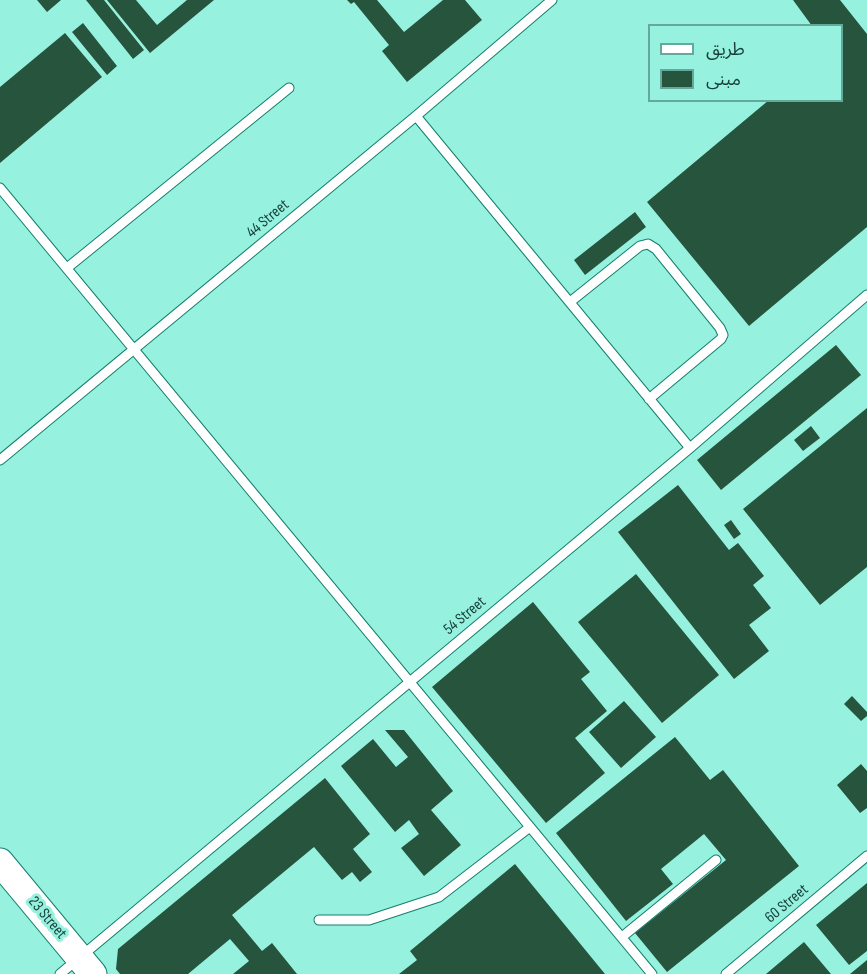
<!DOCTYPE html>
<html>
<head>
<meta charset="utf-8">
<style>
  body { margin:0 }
  #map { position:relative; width:867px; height:974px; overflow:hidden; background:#96f2df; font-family:"Sofia Sans Condensed","Noto Sans Arabic",sans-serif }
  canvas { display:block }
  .legend { position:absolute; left:648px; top:24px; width:195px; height:78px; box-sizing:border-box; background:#96f2df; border:2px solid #64aa9c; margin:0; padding:8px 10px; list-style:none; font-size:18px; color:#183f38 }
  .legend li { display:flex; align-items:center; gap:12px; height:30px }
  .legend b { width:30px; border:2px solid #64aa9c }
</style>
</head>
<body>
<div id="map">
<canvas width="867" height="974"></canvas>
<ul class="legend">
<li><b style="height:8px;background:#fff"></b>طريق</li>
<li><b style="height:16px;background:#27543d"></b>مبنى</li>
</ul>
</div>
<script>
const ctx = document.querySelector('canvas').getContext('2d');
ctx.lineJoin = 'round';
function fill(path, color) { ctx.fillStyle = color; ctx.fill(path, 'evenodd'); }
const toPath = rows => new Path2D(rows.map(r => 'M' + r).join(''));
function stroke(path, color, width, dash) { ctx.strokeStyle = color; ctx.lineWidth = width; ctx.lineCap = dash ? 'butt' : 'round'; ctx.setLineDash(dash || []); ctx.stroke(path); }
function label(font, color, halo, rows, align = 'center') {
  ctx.font = font + ' "Sofia Sans Condensed",sans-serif'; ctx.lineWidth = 6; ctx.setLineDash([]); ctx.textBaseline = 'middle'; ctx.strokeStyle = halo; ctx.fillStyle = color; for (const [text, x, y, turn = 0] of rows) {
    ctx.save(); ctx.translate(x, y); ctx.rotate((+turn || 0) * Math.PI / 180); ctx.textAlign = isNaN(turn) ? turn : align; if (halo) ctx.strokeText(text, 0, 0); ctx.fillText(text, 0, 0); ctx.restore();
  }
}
fill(toPath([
  [37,0,61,0,47,12],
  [86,0,104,0,144,50,133,59],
  [107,0,136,0,157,25,187,0,214,0,150,53],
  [347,0,377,0,404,32,443,0,465,0,482,20,407,82,382,51,389,45,354,2,351,4],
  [793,0,840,0,867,34,867,227,749,326,647,202,769,100,842,100,842,26,812,26],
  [83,23,117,66,107,75,72,32],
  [65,33,102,77,0,163,0,87],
  [635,212,646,227,585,275,574,260],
  [836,345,861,375,721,490,697,460],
  [867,408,867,567,820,605,743,509],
  [811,426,820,438,803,451,794,440],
  [678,485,729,550,738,543,764,576,753,585,771,608,749,625,769,651,734,679,618,532],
  [731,520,741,534,734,539,724,525],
  [636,574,719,675,662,723,578,622],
  [533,602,590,672,581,679,607,711,575,738,605,773,546,823,432,687],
  [852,696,867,712,867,716,861,721,844,704],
  [624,701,656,737,621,768,589,732],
  [385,730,404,730,453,791,431,810,461,845,424,876,401,848,419,834,409,820,395,832,341,766,373,739,396,767,408,757],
  [675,737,710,780,723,770,799,866,667,972,635,933,726,860,704,834,661,869,673,884,626,921,556,833],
  [861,764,867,771,867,808,860,813,837,785],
  [325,778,370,834,353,849,372,872,360,882,352,872,342,880,314,847,232,915,262,951,272,943,297,974,233,974,249,961,230,939,188,974,120,974,116,969,118,949],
  [515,864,605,974,399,974,417,960,410,951],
  [867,883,867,951,849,965,816,925],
  [804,942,831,974,766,974],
  [867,960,867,974,850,974]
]), '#27543d');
const lane = toPath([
  [416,116,690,448],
  [0,188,652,974],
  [67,268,289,88],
  [570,302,640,246,648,244,656,249,720,328,723,335,721,339,649,399],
  [0,460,416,116,552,0],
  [319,920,369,920,439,897,530,827],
  [622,937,716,860],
  [60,974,690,448,867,295],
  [726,974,867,856]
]);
const secondary = toPath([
  [0,862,93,974]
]);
stroke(lane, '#147f6e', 11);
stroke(secondary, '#147f6e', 29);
stroke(lane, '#fff', 9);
stroke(secondary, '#fff', 27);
label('16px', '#183f38', '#96f2df', [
  ["44 Street",268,219,-40],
  ["54 Street",465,616,-40],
  ["60 Street",787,904,-40],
  ["23 Street",47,918,50]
]);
</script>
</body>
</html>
